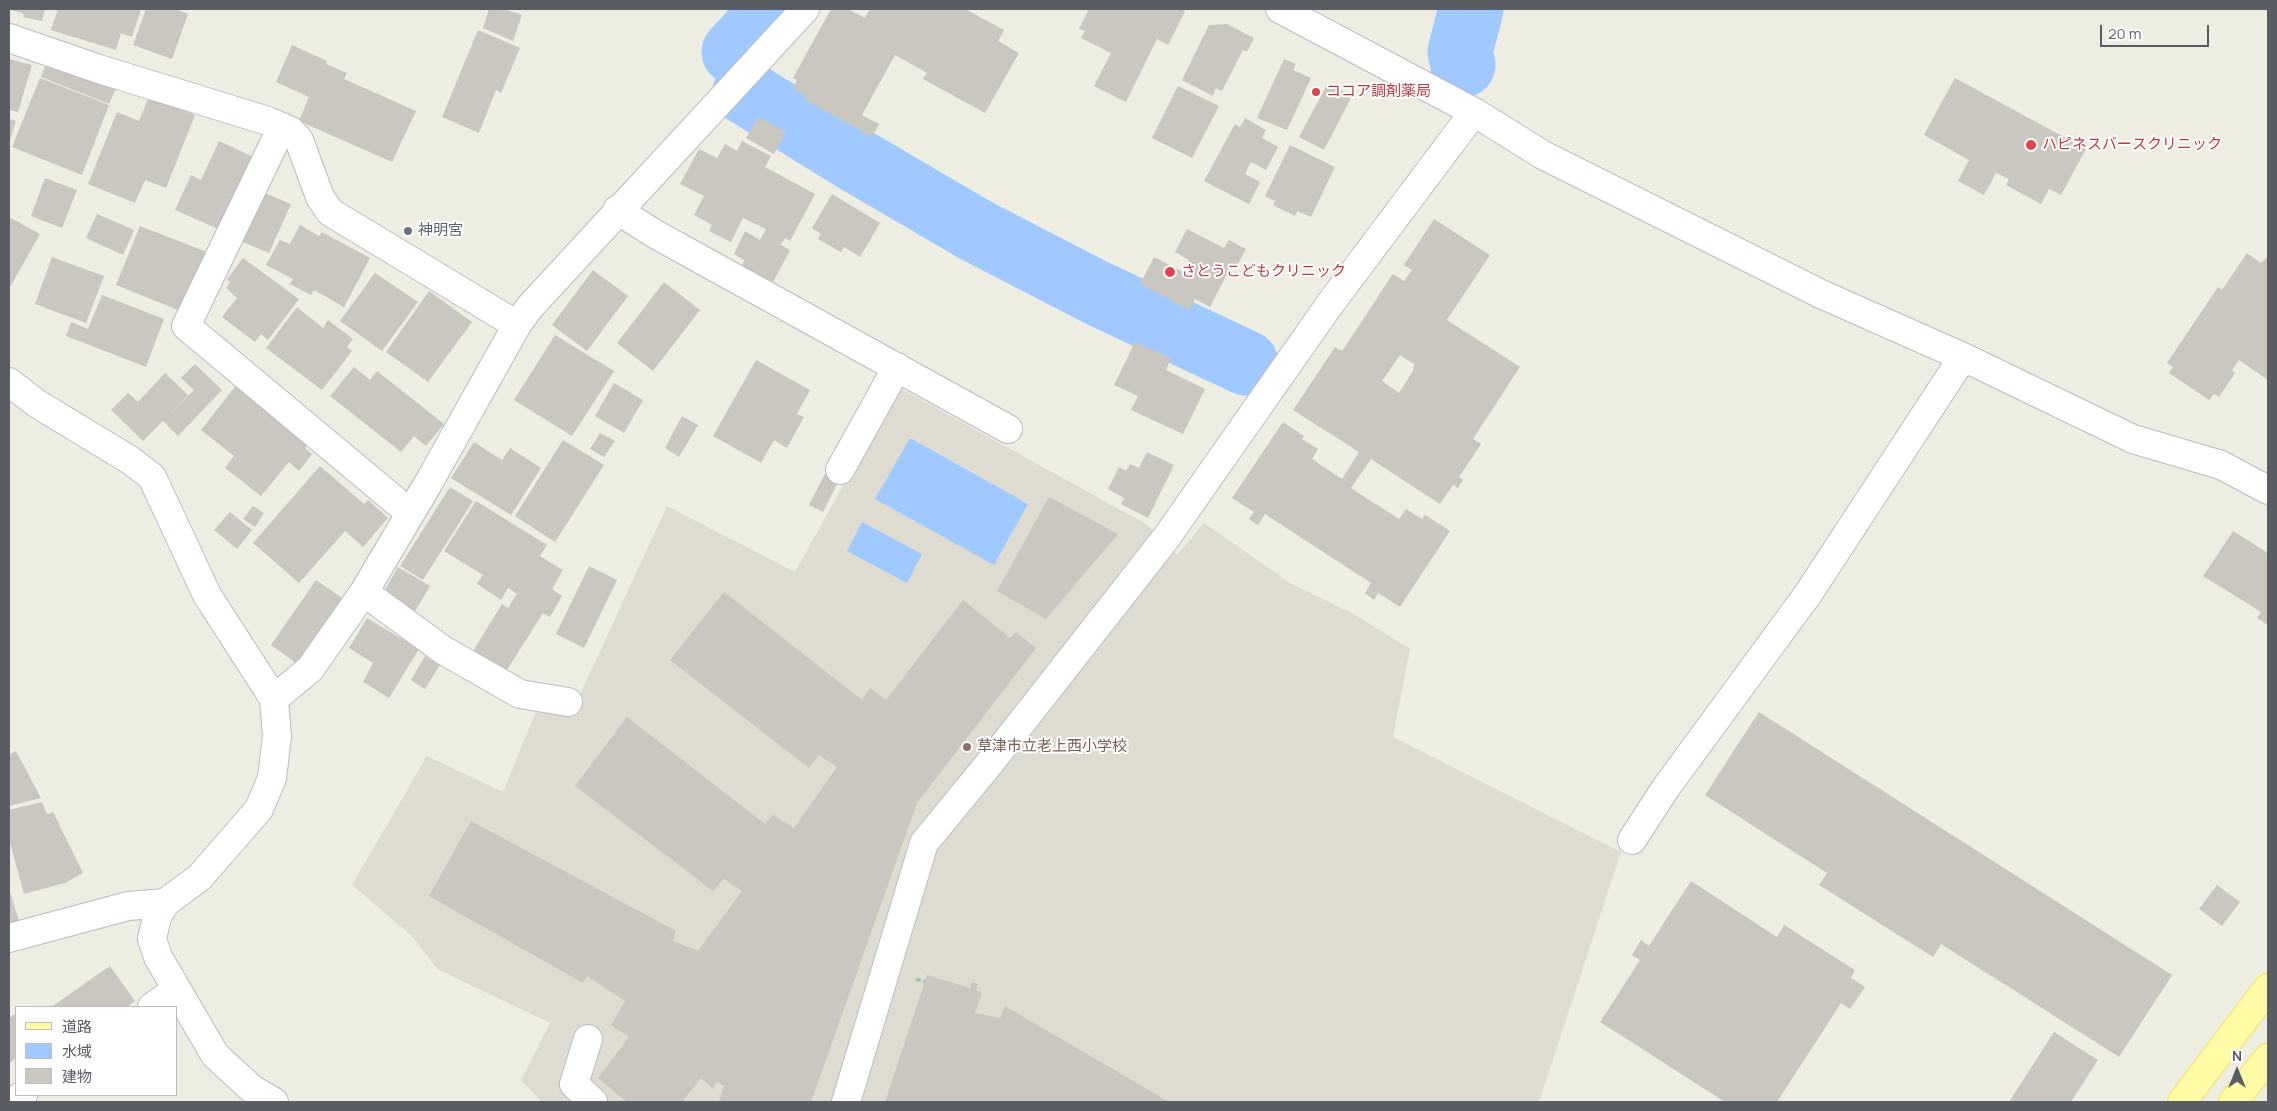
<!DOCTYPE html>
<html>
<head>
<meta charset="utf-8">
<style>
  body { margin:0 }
  #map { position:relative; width:2277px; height:1111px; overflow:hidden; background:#eeede2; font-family:Manrope,"Noto Sans JP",sans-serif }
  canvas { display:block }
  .frame { position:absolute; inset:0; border:10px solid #5a5d63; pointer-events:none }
  .legend { position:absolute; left:15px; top:1006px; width:162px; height:90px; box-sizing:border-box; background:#fff; border:1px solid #bdbec1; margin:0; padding:6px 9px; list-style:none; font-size:15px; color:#5a5d63 }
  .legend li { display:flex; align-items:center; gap:10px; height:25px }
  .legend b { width:25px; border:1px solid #bdbec1 }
  .north { position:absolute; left:2212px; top:1046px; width:50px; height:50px; -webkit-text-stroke:4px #fff; paint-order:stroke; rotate:0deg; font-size:14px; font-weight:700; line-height:20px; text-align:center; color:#5a5d63 }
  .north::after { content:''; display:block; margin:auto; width:18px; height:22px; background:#5a5d63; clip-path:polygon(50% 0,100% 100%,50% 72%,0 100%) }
  .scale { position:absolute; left:2100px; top:25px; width:109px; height:22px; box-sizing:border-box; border:2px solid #5a5d63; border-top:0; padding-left:6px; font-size:15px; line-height:18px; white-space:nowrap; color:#5a5d63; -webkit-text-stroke:4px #fff; paint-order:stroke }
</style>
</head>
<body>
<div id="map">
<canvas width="2277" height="1111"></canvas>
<div class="frame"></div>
<ul class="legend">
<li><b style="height:6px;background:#fffca5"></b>道路</li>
<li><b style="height:14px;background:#a0caff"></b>水域</li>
<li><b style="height:14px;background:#c9c7bf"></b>建物</li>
</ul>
<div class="north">N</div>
<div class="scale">20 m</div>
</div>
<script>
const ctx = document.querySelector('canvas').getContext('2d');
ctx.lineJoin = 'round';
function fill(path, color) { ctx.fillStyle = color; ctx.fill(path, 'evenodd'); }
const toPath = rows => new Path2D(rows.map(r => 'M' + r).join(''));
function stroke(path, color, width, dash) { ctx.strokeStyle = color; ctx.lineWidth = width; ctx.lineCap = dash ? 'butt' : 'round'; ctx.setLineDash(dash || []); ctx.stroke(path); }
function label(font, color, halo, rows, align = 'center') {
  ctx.font = font + ' Manrope,"Noto Sans JP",sans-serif'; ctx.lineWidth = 4; ctx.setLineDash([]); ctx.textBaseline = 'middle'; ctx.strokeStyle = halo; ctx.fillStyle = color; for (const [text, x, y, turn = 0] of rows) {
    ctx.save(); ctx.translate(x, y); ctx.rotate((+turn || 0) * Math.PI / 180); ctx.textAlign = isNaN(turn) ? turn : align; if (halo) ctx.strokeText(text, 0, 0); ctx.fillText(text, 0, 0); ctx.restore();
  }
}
fill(toPath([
  [898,387,1146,524,1177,555,1204,523,1290,583,1352,613,1410,649,1393,737,1621,852,1539,1102,542,1102,521,1080,550,1023,437,969,412,936,352,885,427,756,503,792,539,704,572,712,667,506,795,572]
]), '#dedcd0');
fill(toPath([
  [910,438,1028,504,994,565,875,499],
  [862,522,922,554,907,583,847,551]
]), '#a0caff');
stroke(toPath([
  [734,52,773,9],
  [1463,65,1460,52,1471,9],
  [745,92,859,162,977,231,1097,293,1246,363]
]), '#a0caff', 65);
fill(toPath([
  [9,9,45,9,42,21,23,17,24,14],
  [58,9,141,9,132,37,121,33,116,50,51,30],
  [146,9,175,9,188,14,172,59,133,45],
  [489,9,503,9,522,15,513,41,483,28],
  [831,9,848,9,865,18,870,9,965,9,1004,30,998,41,1019,53,985,113,923,79,927,73,895,55,862,115,879,124,872,137,803,99,805,95,793,88,797,80,793,78],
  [1089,9,1181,9,1185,11,1168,45,1157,39,1126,102,1094,86,1111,53,1081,38,1085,31,1079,29],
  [1227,24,1254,38,1247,52,1243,50,1222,91,1216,88,1213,96,1182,80,1209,25],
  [478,30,520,48,501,93,496,90,479,133,442,117],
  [292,45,327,61,326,64,347,73,344,79,416,111,392,162,299,121,309,97,276,82],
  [9,59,32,65,18,112,9,110],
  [48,59,117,86,109,104,41,77],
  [1284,59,1296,64,1293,70,1311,78,1287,130,1257,118],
  [40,78,109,105,82,175,12,147],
  [1955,78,2086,149,2061,195,2049,189,2041,204,2006,185,2009,179,1996,173,1984,195,1958,181,1969,160,1924,135],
  [1328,83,1352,96,1324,150,1299,137],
  [1178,86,1219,106,1192,158,1152,138],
  [149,97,195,115,166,188,145,180,135,203,88,184,117,112,139,121],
  [758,117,786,132,774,154,746,138],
  [1245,118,1266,130,1262,138,1278,147,1266,170,1251,162,1245,174,1260,182,1249,204,1204,181,1235,124,1240,127],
  [9,119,16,121,9,143],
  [219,141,258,159,225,232,175,210,191,175,201,180],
  [742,141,771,156,765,167,815,194,790,241,785,238,781,245,790,250,773,282,742,266,744,260,734,254,745,231,760,240,766,229,743,218,731,242,709,231,712,225,694,215,704,196,680,184,699,149,717,158,725,144,737,151],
  [1290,145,1335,167,1311,217,1297,211,1295,216,1273,205,1275,201,1265,196],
  [45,178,77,190,62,228,31,216],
  [260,191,291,204,269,253,238,240],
  [832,194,880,223,860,257,844,247,841,252,818,239,821,234,812,228],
  [97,214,134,230,123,255,86,238],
  [9,217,40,234,9,289],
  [1434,219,1490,255,1447,320,1520,367,1473,439,1481,444,1459,477,1463,480,1458,488,1453,485,1440,504,1371,459,1351,488,1399,519,1406,509,1422,519,1425,515,1450,531,1400,607,1378,593,1374,600,1365,593,1371,583,1265,514,1258,525,1249,519,1254,512,1232,498,1283,422,1304,436,1302,439,1318,449,1312,459,1342,479,1359,452,1293,410,1335,347,1342,351,1393,274,1404,281,1412,270,1404,265],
  [1400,355,1414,364,1413,371,1399,393,1382,381],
  [300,225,319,236,322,232,370,258,344,307,314,290,311,295,290,284,293,279,266,265,280,240,290,244],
  [140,226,207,252,183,312,116,285],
  [1187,229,1224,248,1229,240,1246,249,1237,266,1232,264,1210,307,1195,299,1189,310,1140,284,1154,257,1183,272,1189,260,1175,252],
  [2247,253,2261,263,2268,256,2268,380,2239,360,2232,370,2235,373,2219,397,2214,394,2209,400,2169,373,2173,367,2167,363,2218,287,2222,290],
  [52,257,104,276,86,323,35,304],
  [243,258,299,299,268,340,261,334,255,342,222,317,237,298,226,288,230,282,227,279],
  [593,270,628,296,587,351,552,325],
  [375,273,418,302,382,351,340,321],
  [664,282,700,310,653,371,617,343],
  [429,291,472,322,428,382,386,352],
  [102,295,164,319,146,367,66,336,71,322,88,329],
  [297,307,323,328,328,320,353,339,347,347,352,351,322,390,266,348],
  [555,335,614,371,572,436,514,400],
  [1135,342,1171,358,1166,370,1205,389,1183,434,1131,410,1138,396,1114,385],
  [756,360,810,390,797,414,804,417,787,448,774,440,761,463,713,436],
  [195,364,222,390,178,436,163,421,143,441,111,410,128,393,138,402,165,373,188,395,168,416,194,390,181,378],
  [354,367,370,380,377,371,444,424,426,446,414,436,401,452,330,396],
  [238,383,311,440,305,448,312,454,299,471,289,462,261,496,225,468,234,456,201,430],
  [614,383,643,400,624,433,595,416],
  [682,416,698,425,679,457,665,448],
  [600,433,615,441,604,457,590,449],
  [563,440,604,465,555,542,515,516],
  [474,442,502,460,510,448,541,468,511,515,451,478],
  [1147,452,1174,465,1148,518,1121,504,1124,498,1108,489,1119,467,1126,471,1130,464,1139,468],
  [320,466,364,504,368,500,388,518,363,547,345,531,299,583,253,543],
  [825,474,839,480,823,512,809,505],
  [450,487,473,501,423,580,400,566],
  [1049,497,1118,534,1046,619,997,591],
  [476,501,547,545,540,556,563,570,552,589,562,596,550,617,543,613,505,673,472,653,502,604,508,608,517,594,508,588,501,600,477,584,483,575,444,551],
  [253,506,264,513,255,527,243,519],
  [230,512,252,530,237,549,214,530],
  [2233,531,2268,553,2268,625,2257,618,2261,612,2203,576],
  [589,566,617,580,584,648,556,634],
  [398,567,430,586,414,613,382,595],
  [316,580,342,598,296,663,271,645],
  [724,592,862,700,870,688,886,700,963,600,1010,638,1016,632,1036,648,917,803,811,1102,719,1102,724,1086,717,1082,713,1089,701,1078,682,1102,627,1102,598,1078,629,1037,611,1025,625,1001,587,976,583,983,429,896,471,821,676,931,673,941,698,951,742,891,724,879,713,891,575,786,627,717,765,824,773,815,794,828,837,767,819,755,809,768,670,660],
  [367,618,419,649,389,698,363,682,373,663,349,648],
  [425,656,440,665,425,689,411,680],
  [1759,712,2172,975,2119,1057,1941,944,1933,957,1819,885,1827,873,1705,795],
  [16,751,41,798,9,806,9,755],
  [42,802,47,814,53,812,83,873,65,883,24,894,9,839,9,810],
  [1691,881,1777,937,1784,925,1855,970,1851,978,1865,987,1850,1009,1841,1003,1777,1102,1725,1102,1600,1022,1640,960,1632,955,1641,940,1649,946],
  [2217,885,2240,902,2222,926,2199,909],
  [9,889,19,921,9,924],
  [110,966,135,1001,127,1007,51,1007],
  [927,975,970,988,972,982,978,984,976,990,982,993,975,1013,1000,1018,1005,1006,1169,1102,885,1102],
  [16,1013,16,1058,9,1064,9,1018],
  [2054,1032,2098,1060,2071,1102,2009,1102]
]), '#c9c7bf');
const minor = toPath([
  [1280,9,1474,112,1543,155,1821,294,1963,357,2133,439,2221,465,2268,490],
  [9,38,99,69,268,121,291,131,299,140,320,197,330,212,517,325],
  [282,127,186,326,410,513],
  [617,210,655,234,1008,429],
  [9,382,36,403,130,460,152,477,207,595,274,699,277,736,272,778,259,809,200,877,165,903,157,917,152,939,158,957,215,1055,252,1089,274,1102],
  [840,470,897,367],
  [364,592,443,650,520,694,568,702],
  [274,699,310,669,364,592,429,482,517,325,529,308,805,9],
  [1632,840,1665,789,1808,594,1963,357],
  [9,938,128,906,165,903],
  [152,1007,176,990],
  [588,1039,574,1084,593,1102],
  [12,1102,23,1095],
  [846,1102,924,843,989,764,1166,538,1330,304,1474,112]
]);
const major = toPath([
  [2182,1102,2268,988],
  [2233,1102,2268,1058]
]);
stroke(minor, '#babbc1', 30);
stroke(major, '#f6dd53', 30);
stroke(toPath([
  [916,979,925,982]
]), '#95c5a9', 3, [5, 2.5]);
stroke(minor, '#fff', 28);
stroke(major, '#fffca5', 28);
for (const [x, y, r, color] of [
  [1316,92,5,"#e0444e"],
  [2031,145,6,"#e0444e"],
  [408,231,5,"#6b7280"],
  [1170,272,6,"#e0444e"],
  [967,747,5,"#8d6e63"]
]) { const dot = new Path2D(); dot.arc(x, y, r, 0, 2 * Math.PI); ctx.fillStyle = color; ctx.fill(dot); stroke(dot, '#fff', 2); }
label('15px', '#be3a42', '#fff', [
  ["ココア調剤薬局",1326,92],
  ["ハピネスバースクリニック",2042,145],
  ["さとうこどもクリニック",1181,272]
], 'left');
label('15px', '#5b616d', '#fff', [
  ["神明宮",418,231]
], 'left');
label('15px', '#785e54', '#fff', [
  ["草津市立老上西小学校",977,747]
], 'left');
</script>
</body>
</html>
